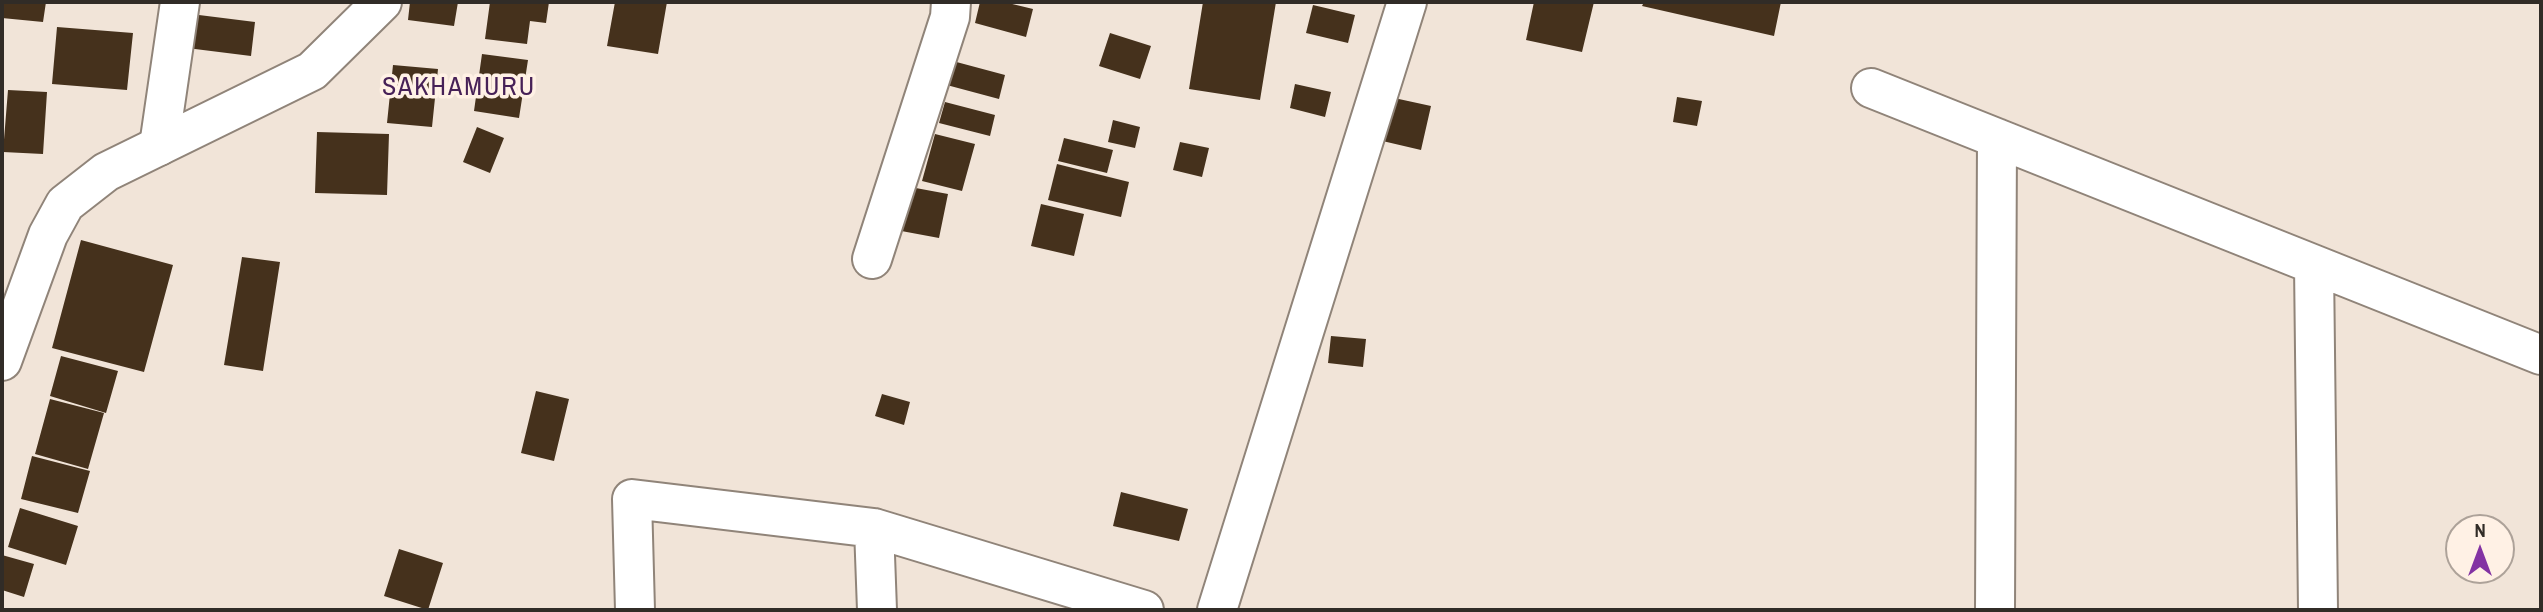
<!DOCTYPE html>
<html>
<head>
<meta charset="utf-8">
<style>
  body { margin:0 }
  #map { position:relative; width:2543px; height:612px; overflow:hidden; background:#f1e4d8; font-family:"Archivo Narrow",sans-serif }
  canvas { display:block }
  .frame { position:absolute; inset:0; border:4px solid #312c27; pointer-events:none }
  .north { position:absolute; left:2445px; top:514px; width:70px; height:70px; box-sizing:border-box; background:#fff1e5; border:2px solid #ada299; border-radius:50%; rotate:0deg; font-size:19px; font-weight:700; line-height:28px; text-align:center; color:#312c27 }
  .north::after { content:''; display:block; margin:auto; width:24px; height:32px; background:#8333a3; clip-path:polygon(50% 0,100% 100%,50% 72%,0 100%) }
</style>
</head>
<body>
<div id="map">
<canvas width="2543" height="612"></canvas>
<div class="frame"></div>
<div class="north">N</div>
</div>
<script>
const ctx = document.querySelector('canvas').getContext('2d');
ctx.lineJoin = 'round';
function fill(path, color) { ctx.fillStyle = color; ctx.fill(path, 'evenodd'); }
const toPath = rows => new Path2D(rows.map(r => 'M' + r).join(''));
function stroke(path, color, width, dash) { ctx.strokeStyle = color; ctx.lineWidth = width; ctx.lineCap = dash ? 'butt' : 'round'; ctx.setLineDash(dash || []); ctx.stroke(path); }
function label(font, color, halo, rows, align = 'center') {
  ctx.font = font + ' "Archivo Narrow",sans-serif'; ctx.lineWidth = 7; ctx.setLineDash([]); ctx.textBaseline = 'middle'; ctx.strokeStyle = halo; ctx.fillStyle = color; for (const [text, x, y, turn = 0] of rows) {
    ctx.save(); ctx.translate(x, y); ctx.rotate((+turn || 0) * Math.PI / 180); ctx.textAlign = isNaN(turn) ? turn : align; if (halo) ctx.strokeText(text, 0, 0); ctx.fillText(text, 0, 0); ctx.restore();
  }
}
fill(toPath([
  [3,2,46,2,43,22,2,18],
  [410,2,458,2,454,26,408,20],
  [490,2,549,2,546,23,530,21,527,44,485,39],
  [615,2,667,2,658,54,607,46],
  [980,2,1004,2,1033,9,1026,37,975,23],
  [1203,2,1276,2,1260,100,1189,89],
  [1534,2,1594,2,1582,52,1526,40],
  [1644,2,1781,2,1774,36,1642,6],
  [1313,5,1355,15,1348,43,1306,33],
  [191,14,255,22,251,56,187,48],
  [57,27,133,33,127,90,52,84],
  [1110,33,1151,46,1140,79,1099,66],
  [482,54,528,60,519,118,474,111],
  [949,60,1005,75,999,99,943,84],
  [393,65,438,69,432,127,387,123],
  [1295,84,1331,92,1325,117,1290,108],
  [8,90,47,92,43,154,3,152],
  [1385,96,1431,106,1421,150,1374,139],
  [1677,97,1702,101,1697,126,1673,122],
  [945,102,995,115,990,136,939,123],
  [1113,120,1140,127,1135,148,1108,142],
  [477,127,504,138,490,173,463,162],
  [317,132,389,134,387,195,315,193],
  [935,134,975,144,962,191,922,181],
  [1064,138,1113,150,1107,173,1058,161],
  [1180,142,1209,148,1202,177,1173,170],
  [1057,164,1129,182,1121,217,1048,200],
  [905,186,948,194,939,238,896,230],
  [1041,204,1084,214,1074,256,1031,246],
  [81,240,173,265,144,372,52,348],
  [242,257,280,262,263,371,224,365],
  [1331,336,1366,339,1363,367,1328,363],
  [61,356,118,371,106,413,50,396],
  [536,391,569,399,554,461,521,453],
  [882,394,910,402,904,425,875,416],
  [50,399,104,413,88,469,35,454],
  [32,456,90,471,78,513,21,499],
  [1121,492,1188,509,1179,541,1113,526],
  [20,508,78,526,66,565,8,547],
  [399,549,443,563,428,610,384,596],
  [2,555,34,564,24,597,2,590]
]), '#45311c');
const street = toPath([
  [1871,88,2541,355],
  [159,146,180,2],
  [872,259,950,17,951,2],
  [2314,265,2318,610],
  [874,528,877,610],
  [635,610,632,499,874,528,1144,610],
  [1217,610,1407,2],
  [1995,610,1997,138]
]);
const secondary = toPath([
  [2,361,48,235,65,204,106,172,312,71,382,2]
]);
stroke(street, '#908479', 42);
stroke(secondary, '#908479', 42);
stroke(street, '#fff', 38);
stroke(secondary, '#fff', 38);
ctx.letterSpacing = '2px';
label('26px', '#472157', '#fff1e5', [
  ["SAKHAMURU",459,88]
]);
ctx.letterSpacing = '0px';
</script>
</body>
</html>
